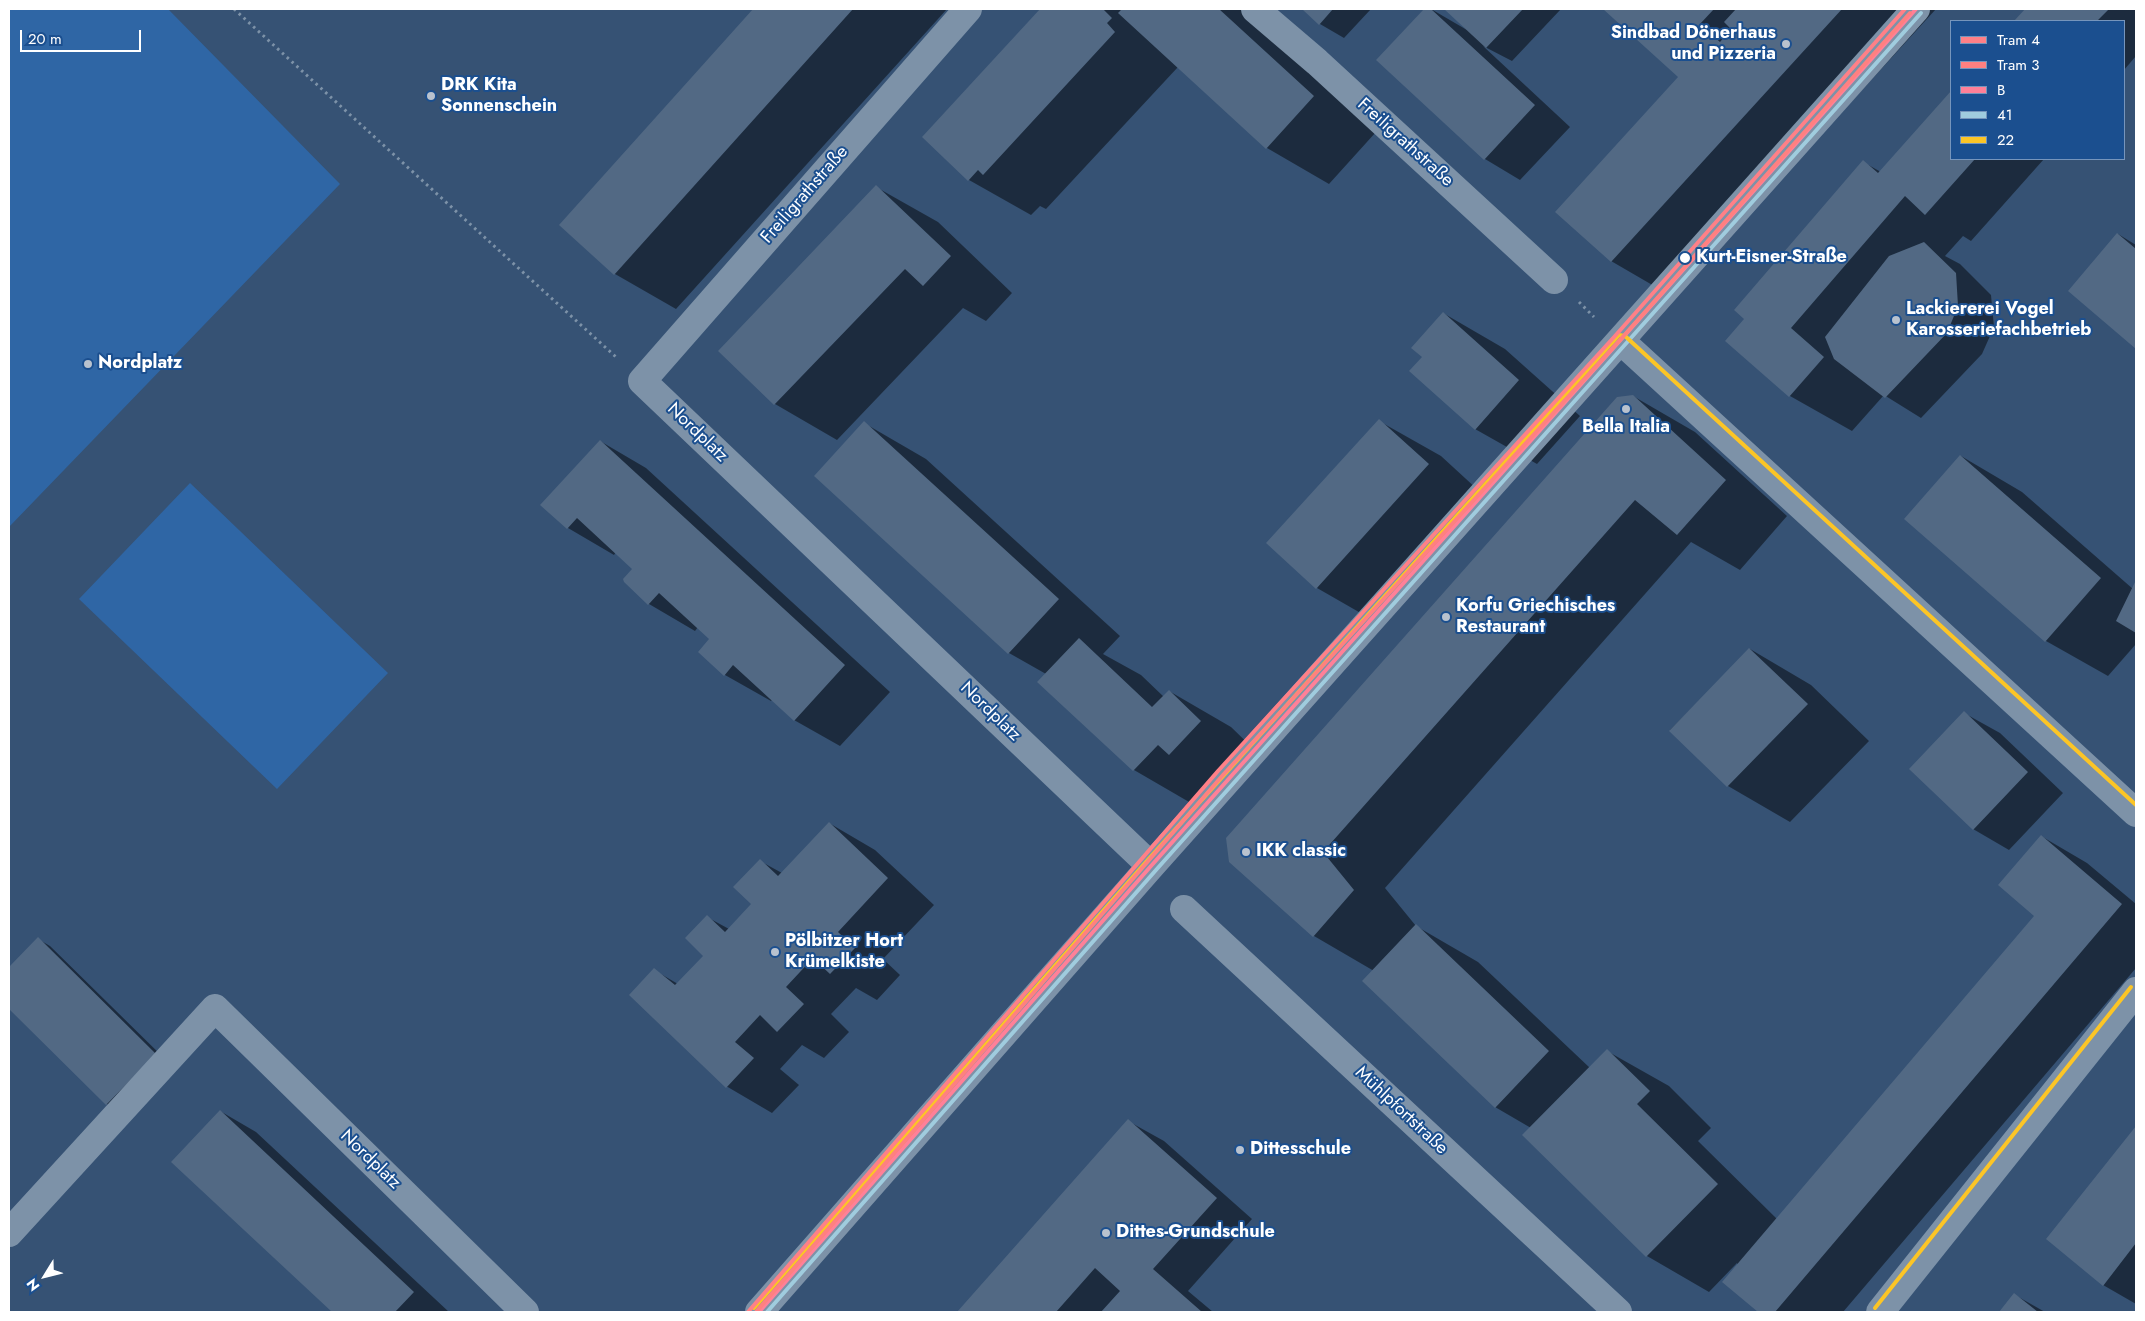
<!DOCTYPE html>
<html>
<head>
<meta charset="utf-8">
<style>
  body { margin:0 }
  #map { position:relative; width:2145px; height:1321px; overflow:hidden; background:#365274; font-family:Jost,sans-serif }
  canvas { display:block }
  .frame { position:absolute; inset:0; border:10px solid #fff; pointer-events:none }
  .legend { position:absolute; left:1950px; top:20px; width:175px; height:140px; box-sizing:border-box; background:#1b4f8f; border:1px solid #7695bc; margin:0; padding:6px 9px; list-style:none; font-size:15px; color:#fff }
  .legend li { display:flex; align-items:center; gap:10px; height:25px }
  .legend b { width:25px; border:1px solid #7695bc }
  .north { position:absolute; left:20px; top:1251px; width:50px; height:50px; -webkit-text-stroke:4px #1b4f8f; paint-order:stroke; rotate:234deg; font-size:14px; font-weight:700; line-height:20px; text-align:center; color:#fff }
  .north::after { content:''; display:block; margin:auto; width:18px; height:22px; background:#fff; clip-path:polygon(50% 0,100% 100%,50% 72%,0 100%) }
  .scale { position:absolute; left:20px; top:30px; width:121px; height:22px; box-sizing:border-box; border:2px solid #fff; border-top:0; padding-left:6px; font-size:15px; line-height:18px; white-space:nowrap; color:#fff; -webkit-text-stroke:4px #1b4f8f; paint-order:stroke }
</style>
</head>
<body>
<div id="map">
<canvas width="2145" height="1321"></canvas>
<div class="frame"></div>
<ul class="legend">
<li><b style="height:6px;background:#ff8087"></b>Tram 4</li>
<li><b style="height:6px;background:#ff8080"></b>Tram 3</li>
<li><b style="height:6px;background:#ff8098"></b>B</li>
<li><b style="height:6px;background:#a0ccde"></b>41</li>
<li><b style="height:6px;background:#fcc526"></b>22</li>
</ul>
<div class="north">N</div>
<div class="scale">20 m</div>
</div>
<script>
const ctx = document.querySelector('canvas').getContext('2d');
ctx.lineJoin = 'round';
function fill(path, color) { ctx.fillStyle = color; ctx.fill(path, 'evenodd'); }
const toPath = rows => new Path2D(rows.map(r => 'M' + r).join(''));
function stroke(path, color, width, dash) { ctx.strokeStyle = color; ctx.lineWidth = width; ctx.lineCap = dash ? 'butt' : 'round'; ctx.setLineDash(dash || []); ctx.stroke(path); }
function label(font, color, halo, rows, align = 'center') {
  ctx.font = font + ' Jost,sans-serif'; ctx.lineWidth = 4; ctx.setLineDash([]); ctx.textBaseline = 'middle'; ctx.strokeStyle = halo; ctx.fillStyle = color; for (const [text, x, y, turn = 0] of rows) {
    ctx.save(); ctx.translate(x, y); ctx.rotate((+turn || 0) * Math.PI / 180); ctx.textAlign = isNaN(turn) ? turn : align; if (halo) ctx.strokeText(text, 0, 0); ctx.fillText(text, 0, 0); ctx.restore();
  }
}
fill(toPath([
  [9,9,168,9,340,184,9,527],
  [190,483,388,673,277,789,79,599]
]), '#2f66a5');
fill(toPath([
  [755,9,947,9,676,309,615,274,560,225],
  [1042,9,1240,9,1376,132,1329,184,1267,148,1178,67,1046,209,1040,206,1031,215,969,180,923,137],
  [1304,9,1371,9,1344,38,1320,24],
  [1425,9,1431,9,1467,30,1446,9,1561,9,1512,61,1483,46,1570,127,1520,180,1485,159,1378,60],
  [1605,9,1936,9,1673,297,1611,261,1679,77],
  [2027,9,2136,9,2136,56,2124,70,2124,21,2016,21],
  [1951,93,1951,159,2044,159,1971,241,1963,236,1945,256,1960,264,1991,295,1994,327,1982,354,1921,418,1884,395,1852,431,1790,396,1727,341,1745,319,1863,162,1881,172],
  [876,187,938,222,1012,293,986,321,963,308,837,440,775,404,719,351],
  [2118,234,2136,245,2136,347,2070,290],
  [1443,313,1505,349,1580,416,1537,464,1475,429,1424,357],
  [1633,396,1695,432,1787,516,1740,570,1691,542,1385,888,1416,926,1478,962,1590,1068,1607,1051,1669,1086,1711,1128,1698,1141,1777,1219,2036,916,2041,836,2087,863,2136,904,2136,968,1843,1312,1760,1312,1724,1282,1738,1265,1737,1263,1709,1292,1647,1256,1531,1128,1495,1107,1374,971,1314,936,1230,861],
  [1379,421,1441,456,1490,501,1378,623,1317,588],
  [864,423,926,459,1120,636,1103,654,1141,675,1164,697,1169,691,1231,727,1262,757,1196,806,1134,770,1039,682,1046,674,1009,653,816,476],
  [600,441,646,468,890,692,840,746,794,720,772,700,771,701,725,675,711,639,698,627,695,631,649,604,625,582,634,569,616,552,614,555,568,528,542,504],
  [1961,456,2022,492,2133,589,2136,583,2136,644,2108,676,2046,641],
  [1750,649,1811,685,1869,741,1790,822,1728,786,1670,730],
  [1964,713,2000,733,2063,793,2009,850,1973,829],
  [829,823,875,850,934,905,883,959,900,975,877,1000,856,988,831,1014,849,1032,824,1058,802,1045,780,1069,799,1085,772,1113,726,1086,654,970,678,984,705,956,707,917,729,929,753,903,760,861,782,873],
  [38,939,50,946,168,1062,119,1111,107,1104,9,1007,9,969],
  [220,1111,256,1132,449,1312,334,1312,173,1162],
  [1128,1121,1164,1141,1252,1219,1188,1291,1213,1312,958,1312],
  [2136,1128,2136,1304,2103,1285,2048,1239],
  [2015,1295,2045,1312,2001,1312]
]), '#0007');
fill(toPath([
  [753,9,853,9,614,275,559,225],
  [1040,9,1103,9,1112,18,1107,23,1115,32,983,175,978,170,968,181,922,137],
  [1122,9,1219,9,1314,96,1266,149,1118,13],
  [1302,9,1333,9,1319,25],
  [1424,9,1431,9,1535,105,1484,160,1376,60],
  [1444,9,1523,9,1486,48],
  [1603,9,1714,9,1700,24,1720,42,1731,29,1724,22,1736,9,1842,9,1611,262,1555,212,1678,77],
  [2025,9,2109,9,2097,21,2014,21],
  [1951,91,1951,159,1975,159,1925,215,1905,196,1791,328,1824,357,1789,397,1725,341,1744,319,1734,310,1863,160,1878,173],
  [876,185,951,256,923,286,905,269,774,405,718,351],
  [2117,233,2136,249,2136,349,2068,291],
  [1924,242,1956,273,1958,306,1947,333,1885,398,1834,359,1825,337,1889,256],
  [1443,312,1519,380,1475,430,1409,371,1422,357,1411,348],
  [1633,395,1726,480,1677,535,1635,500,1323,852,1354,890,1313,937,1229,862,1226,838,1617,397],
  [1379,419,1429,464,1316,589,1266,543],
  [864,421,1059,599,1008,654,814,476],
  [600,440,845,665,794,721,733,665,724,676,698,652,709,639,659,593,648,605,624,582,623,579,632,569,577,518,567,529,540,505],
  [1960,455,2101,578,2045,642,1904,519],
  [2136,580,2136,633,2116,621],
  [1079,638,1152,707,1169,690,1201,721,1169,755,1158,745,1133,771,1037,682],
  [1749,648,1808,704,1727,787,1669,731],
  [1964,711,2028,772,1973,830,1909,769],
  [829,822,888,878,838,932,855,948,830,974,813,958,786,987,804,1004,777,1032,760,1015,735,1042,754,1058,726,1088,629,995,654,968,675,985,703,956,685,938,707,915,725,932,751,904,733,887,760,859,778,876],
  [2041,835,2122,904,1775,1312,1758,1312,1722,1282,2034,916,1998,885],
  [1416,924,1549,1051,1495,1108,1362,981],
  [38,937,156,1054,106,1105,9,1009,9,967],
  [1607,1049,1650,1091,1637,1104,1718,1184,1646,1257,1522,1135],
  [220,1110,414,1292,395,1312,332,1312,171,1162],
  [1128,1119,1217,1198,1153,1269,1202,1312,1101,1312,1120,1291,1095,1268,1056,1312,957,1312],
  [2136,1126,2136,1243,2103,1286,2046,1239],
  [2014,1293,2038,1312,1999,1312]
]), '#526984');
stroke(toPath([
  [234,9,616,357],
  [1579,302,1594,317]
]), '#7d92a8', 3, [2.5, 4]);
stroke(toPath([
  [968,9,642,381,1151,866],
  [1255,9,1317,62,1554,280],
  [1621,341,2136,813],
  [1184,909,1618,1312],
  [9,1233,215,1008,525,1312],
  [759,1312,1151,866,1916,9],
  [1880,1312,2136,991]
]), '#7d92a8', 28);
stroke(toPath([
  [759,1312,1151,866,1916,9]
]), '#ff8098', 4);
stroke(toPath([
  [767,1312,1156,870,1921,13]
]), '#a0ccde', 4);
stroke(toPath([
  [754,1308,1146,862,1619,335,1625,336,2136,805],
  [1875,1308,2131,987]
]), '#fcc526', 4);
stroke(toPath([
  [748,1312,1218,771,1615,336,1905,9]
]), '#ff8087', 4);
stroke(toPath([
  [756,1312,1223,775,1620,340,1910,13]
]), '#ff8080', 4);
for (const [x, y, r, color] of [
  [1786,44,5,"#b9c2ce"],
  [431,96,5,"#b9c2ce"],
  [1685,258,6,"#fff"],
  [1896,320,5,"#b9c2ce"],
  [88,364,5,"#b9c2ce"],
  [1626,409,5,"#b9c2ce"],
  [1446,617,5,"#b9c2ce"],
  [1246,852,5,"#b9c2ce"],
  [775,952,5,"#b9c2ce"],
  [1240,1150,5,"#b9c2ce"],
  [1106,1233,5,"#b9c2ce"]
]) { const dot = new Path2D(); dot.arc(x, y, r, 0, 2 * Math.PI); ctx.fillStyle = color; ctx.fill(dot); stroke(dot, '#1b4f8f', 2); }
label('bold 18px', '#fff', '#1b4f8f', [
  ["Sindbad Dönerhaus",1776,34,"right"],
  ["und Pizzeria",1776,55,"right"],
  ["DRK Kita",441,86],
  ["Sonnenschein",441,107],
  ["Lackiererei Vogel",1906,310],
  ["Karosseriefachbetrieb",1906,331],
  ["Nordplatz",98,364],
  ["Bella Italia",1626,428,"center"],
  ["Korfu Griechisches",1456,607],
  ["Restaurant",1456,628],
  ["IKK classic",1256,852],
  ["Pölbitzer Hort",785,942],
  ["Krümelkiste",785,963],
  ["Dittesschule",1250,1150],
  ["Dittes-Grundschule",1116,1233]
], 'left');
label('18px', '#fff', '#1b4f8f', [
  ["Freiligrathstraße",1405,143,42],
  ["Freiligrathstraße",805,195,-49],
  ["Nordplatz",697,433,44],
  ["Nordplatz",990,712,44],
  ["Mühlpfortstraße",1401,1111,43],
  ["Nordplatz",370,1160,44]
]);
label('bold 18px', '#fff', '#1b4f8f', [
  ["Kurt-Eisner-Straße",1696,258]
], 'left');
</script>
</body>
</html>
